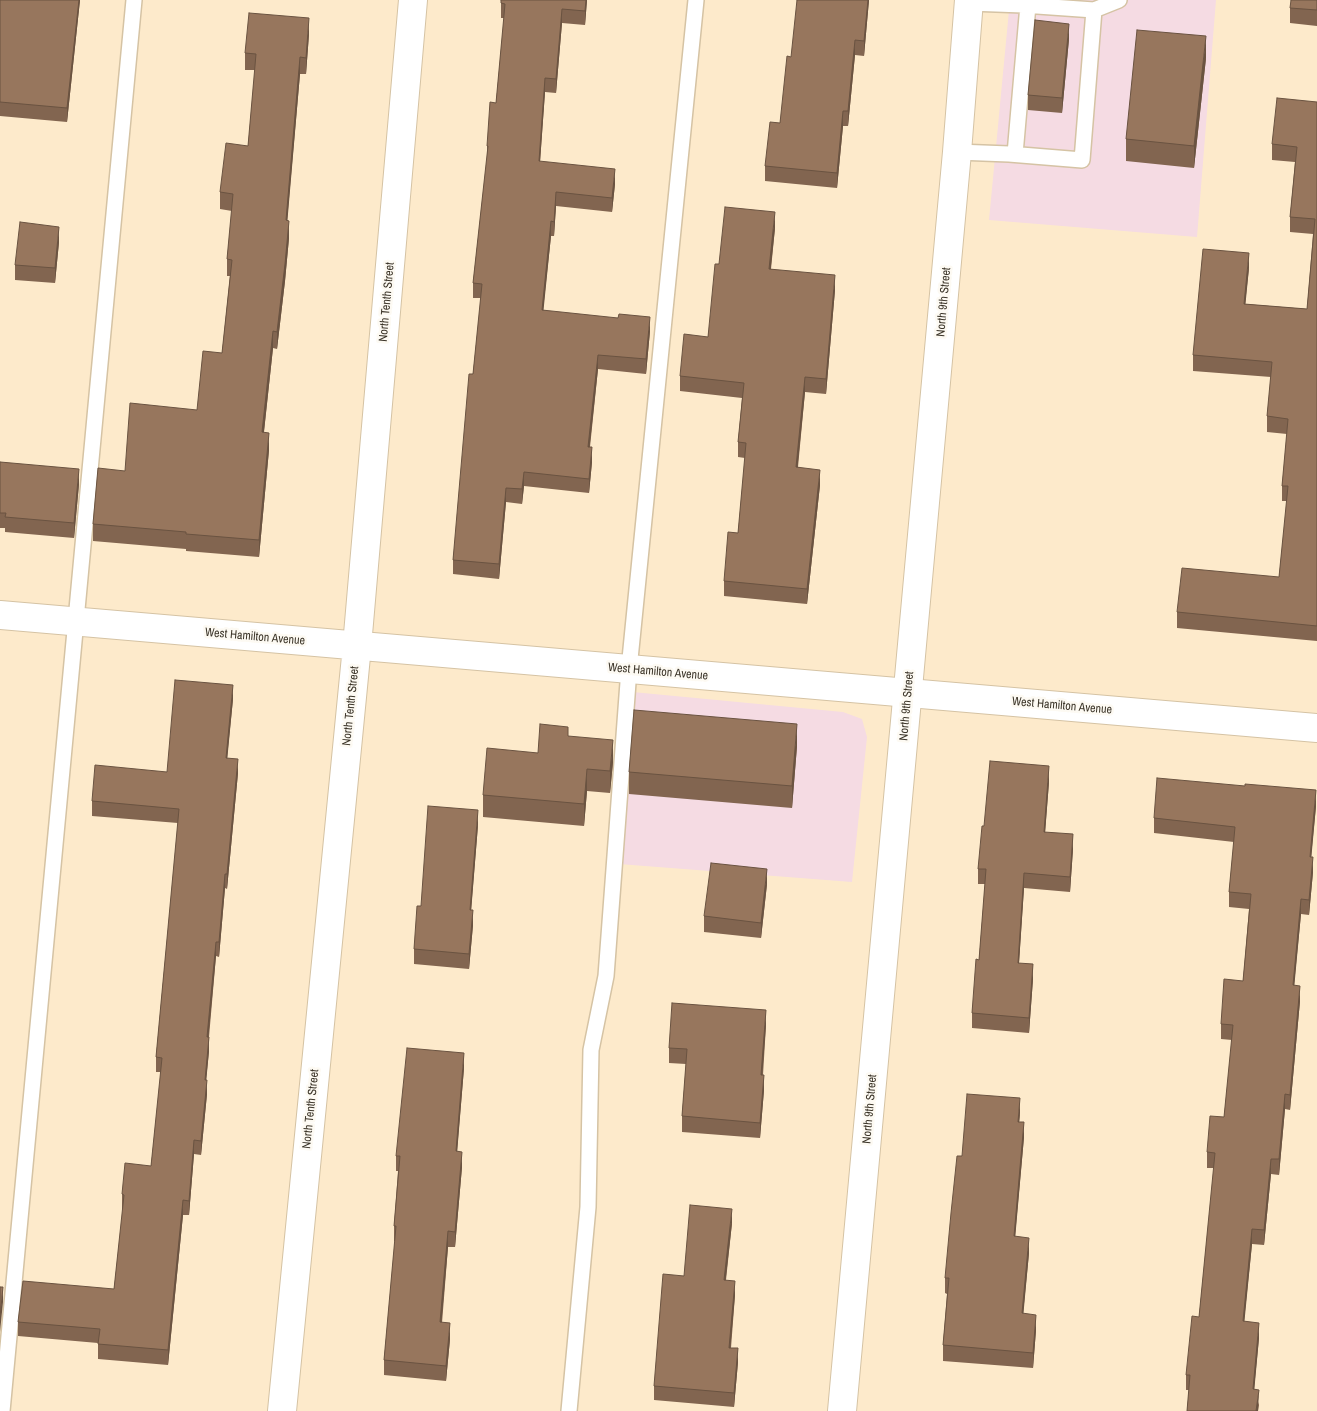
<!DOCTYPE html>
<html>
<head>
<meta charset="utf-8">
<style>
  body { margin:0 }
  canvas { display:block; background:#fdeacb }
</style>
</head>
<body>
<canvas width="1317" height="1411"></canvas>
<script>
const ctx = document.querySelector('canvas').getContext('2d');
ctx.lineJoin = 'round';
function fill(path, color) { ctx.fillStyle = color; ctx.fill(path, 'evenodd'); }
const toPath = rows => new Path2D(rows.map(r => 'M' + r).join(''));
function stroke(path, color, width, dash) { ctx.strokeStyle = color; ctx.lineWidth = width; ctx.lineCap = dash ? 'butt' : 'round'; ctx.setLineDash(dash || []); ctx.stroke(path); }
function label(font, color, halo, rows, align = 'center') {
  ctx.font = font + ' "Archivo Narrow",sans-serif'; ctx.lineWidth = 5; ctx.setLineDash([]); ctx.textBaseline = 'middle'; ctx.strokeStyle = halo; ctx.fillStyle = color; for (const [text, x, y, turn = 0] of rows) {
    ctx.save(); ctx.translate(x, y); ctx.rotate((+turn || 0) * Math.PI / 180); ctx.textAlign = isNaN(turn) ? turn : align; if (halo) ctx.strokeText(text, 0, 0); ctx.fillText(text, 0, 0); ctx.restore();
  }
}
fill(toPath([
  [1010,0,1216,0,1197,237,989,220],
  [622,691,843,712,862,719,867,737,852,882,606,863]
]), '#f5dbe3');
const lane = toPath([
  [1094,10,1119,0],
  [957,152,1009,154,1082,160,1094,10,1023,5,969,3],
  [1015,154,1028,5],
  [2,1411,134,0],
  [569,1411,588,1207,591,1050,606,976,629,669,696,0]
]);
const street = toPath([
  [0,615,1317,728],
  [282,1411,357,646,413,0]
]);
const primary = toPath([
  [842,1411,957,152,969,0]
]);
stroke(lane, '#d5c3a4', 18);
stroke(street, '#d5c3a4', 30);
stroke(primary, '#d5c3a4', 30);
stroke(lane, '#fff', 15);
stroke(street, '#fff', 28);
stroke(primary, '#fff', 28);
fill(toPath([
  [0,0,80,0,67,122,0,116],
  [501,0,587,0,585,25,562,23,556,93,545,92,540,162,615,184,612,212,556,206,554,236,551,236,543,310,650,331,646,374,598,369,590,447,592,462,589,493,524,486,522,504,506,502,499,579,453,574,453,560,481,298,473,298,473,283,487,158,487,146,496,103,504,18,501,18],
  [869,0,864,56,855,55,848,126,843,126,837,188,765,181,765,166,780,123,791,57],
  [1317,0,1317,26,1290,23,1290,8],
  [309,34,306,74,300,74,287,221,289,238,285,281,277,349,273,348,264,432,269,450,259,557,186,551,186,549,93,541,93,524,125,471,197,410,222,353,230,276,227,276,227,259,232,211,220,209,220,192,248,146,255,70,245,70,245,53],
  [1069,39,1062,113,1028,110,1028,95],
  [1206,58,1194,168,1126,161,1126,139],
  [1317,102,1317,641,1177,628,1177,612,1279,577,1287,501,1282,501,1282,486,1287,434,1267,432,1267,416,1271,377,1193,371,1193,355,1249,268,1245,304,1307,309,1313,234,1290,232,1290,217,1295,162,1272,160,1272,144],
  [775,228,771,269,835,290,826,394,805,392,798,467,820,485,807,604,724,596,724,581,738,533,745,458,738,457,738,442,742,398,680,391,680,376,708,337,719,264],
  [59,242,55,283,15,280,15,265],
  [0,462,79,484,74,538,5,532,5,528,0,528],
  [233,699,227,758,238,773,227,889,225,888,219,957,216,956,209,1037,209,1051,206,1080,207,1094,201,1155,194,1154,189,1215,183,1215,168,1365,98,1359,98,1343,18,1336,18,1322,114,1289,123,1209,122,1209,122,1194,151,1166,161,1072,156,1072,156,1057,178,823,92,816,92,801,167,772],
  [568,736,613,762,610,793,587,791,584,826,483,817,483,795,538,753],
  [797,746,792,808,629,794,629,772],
  [1049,782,1045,832,1073,849,1070,892,1024,888,1019,963,1033,979,1029,1033,972,1028,972,1013,979,960,985,884,978,884,978,869,984,826],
  [1316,806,1311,857,1313,872,1309,915,1301,914,1294,985,1300,1001,1290,1110,1285,1109,1279,1175,1271,1174,1264,1245,1252,1244,1244,1321,1259,1338,1254,1389,1259,1405,1258,1411,1187,1411,1189,1390,1186,1390,1186,1375,1199,1317,1214,1168,1207,1168,1207,1152,1224,1117,1232,1040,1221,1039,1221,1024,1243,981,1249,909,1229,907,1229,892,1234,842,1154,833,1154,818],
  [478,825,471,910,473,925,469,969,414,964,414,949,421,906],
  [767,884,761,938,704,932,704,916],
  [766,1025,763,1075,764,1090,760,1138,682,1132,682,1116,686,1064,669,1063,669,1048],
  [464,1068,457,1151,462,1167,455,1247,448,1247,442,1323,450,1339,446,1381,384,1375,384,1360,395,1241,394,1241,394,1226,398,1171,396,1171,396,1156],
  [1020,1113,1019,1122,1024,1137,1015,1236,1029,1253,1023,1314,1036,1330,1033,1368,943,1361,943,1345,947,1294,945,1293,945,1278],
  [732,1223,726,1280,735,1295,731,1348,738,1362,734,1407,654,1400,654,1386,684,1276]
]), '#826550');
fill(toPath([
  [79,0,80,0,67,122,67,108],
  [586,0,587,0,585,25,585,11],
  [868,0,869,0,864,56,864,41],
  [562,9,562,23,556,93,556,79],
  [309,18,309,34,306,74,306,58],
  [1069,24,1069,39,1062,113,1062,98],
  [1206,36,1206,58,1194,168,1194,146],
  [855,40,855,55,848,126,848,111],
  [300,57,300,74,286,237,286,220],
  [545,78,545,92,539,176,539,161],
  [843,111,843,126,837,188,837,173],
  [615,169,615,184,612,212,612,198],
  [556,192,556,206,554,236,554,222],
  [775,212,775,228,769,284,769,269],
  [289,221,289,238,285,281,277,349,277,332],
  [551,221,551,236,542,325,542,310],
  [59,227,59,242,55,283,55,268],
  [1249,253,1249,268,1244,319,1244,304],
  [835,275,835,290,826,394,826,379],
  [650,317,650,331,646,374,646,359],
  [273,331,273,348,262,449,262,432],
  [598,355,598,369,588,461,588,447],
  [805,377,805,392,796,482,796,467],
  [269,433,269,450,259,557,259,540],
  [592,447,592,462,589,493,589,479],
  [79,469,79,484,74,538,74,523],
  [820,470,820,485,807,604,807,589],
  [524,472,524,486,522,504,522,489],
  [506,488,506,502,499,579,499,564],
  [233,685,233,699,226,772,226,758],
  [797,724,797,746,792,808,792,786],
  [613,740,613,762,610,793,610,771],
  [238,759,238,773,227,889,227,874],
  [1049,766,1049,782,1044,847,1044,832],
  [587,769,587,791,584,826,584,804],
  [1316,790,1316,806,1310,872,1310,857],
  [478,810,478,825,470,925,470,910],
  [1073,834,1073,849,1070,892,1070,877],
  [1313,857,1313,872,1309,915,1309,900],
  [767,869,767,884,761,938,761,923],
  [1024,873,1024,888,1018,978,1018,963],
  [225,874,225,888,219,957,219,942],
  [1301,899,1301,914,1293,1000,1293,985],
  [473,910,473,925,469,969,469,954],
  [216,942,216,956,207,1051,207,1037],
  [1033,964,1033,979,1029,1033,1029,1018],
  [1300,986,1300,1001,1290,1110,1290,1095],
  [766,1010,766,1025,761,1090,761,1075],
  [209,1037,209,1051,205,1094,205,1080],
  [464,1053,464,1068,456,1166,456,1151],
  [764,1075,764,1090,760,1138,760,1123],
  [207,1080,207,1094,201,1155,201,1141],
  [1285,1094,1285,1109,1279,1175,1279,1159],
  [1020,1098,1020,1113,1018,1137,1018,1122],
  [1024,1122,1024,1137,1014,1251,1014,1236],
  [194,1140,194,1154,189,1215,189,1201],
  [462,1152,462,1167,455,1247,455,1232],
  [1271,1159,1271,1174,1264,1245,1264,1230],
  [183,1200,183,1215,168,1365,168,1350],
  [732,1209,732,1223,724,1294,724,1280],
  [1252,1229,1252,1244,1243,1336,1243,1321],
  [448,1231,448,1247,440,1338,440,1322],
  [1029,1238,1029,1253,1022,1329,1022,1313],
  [735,1281,735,1295,729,1362,729,1348],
  [3,1287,3,1302,0,1332,0,1317],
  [1036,1315,1036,1330,1033,1368,1033,1353],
  [450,1323,450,1339,446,1381,446,1366],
  [1259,1323,1259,1338,1253,1404,1253,1389],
  [738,1348,738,1362,734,1407,734,1393],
  [1259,1390,1258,1411,1256,1411]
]), '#6a5341');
const building = toPath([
  [0,0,79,0,67,108,0,102,0,0],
  [501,0,586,0,585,11,562,9,556,79,545,78,539,161,615,169,612,198,556,192,554,222,551,221,542,310,618,318,619,314,650,317,646,359,598,355,588,447,592,447,589,479,524,472,522,489,506,488,499,564,453,560,469,374,473,374,482,284,473,283,488,146,487,146,490,102,496,103,505,4,501,3,501,0],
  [797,0,868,0,864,41,855,40,848,111,843,111,837,173,765,166,770,122,780,123,787,56,791,57,797,0],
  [1291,0,1317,0,1317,10,1290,8,1291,0],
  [249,13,309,18,306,58,300,57,286,220,289,221,285,264,277,332,273,331,262,432,269,433,259,540,186,534,186,532,93,524,98,468,125,471,130,403,197,410,203,351,222,353,232,260,227,259,233,194,220,192,226,143,248,146,256,54,245,53,249,13],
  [1035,20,1069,24,1062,98,1028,95,1035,20],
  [1137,30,1206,36,1194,146,1126,139,1137,30],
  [1277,98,1317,102,1317,626,1177,612,1182,568,1279,577,1288,486,1282,486,1288,419,1267,416,1272,362,1193,355,1203,249,1249,253,1244,304,1307,309,1315,219,1290,217,1297,147,1272,144,1277,98],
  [725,207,775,212,769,269,835,275,826,379,805,377,796,467,820,470,807,589,724,581,728,532,738,533,746,443,738,442,744,383,680,376,684,334,708,337,715,264,719,264,725,207],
  [20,222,59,227,55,268,15,265,20,222],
  [0,462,79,469,74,523,5,517,6,513,0,513,0,462],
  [175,680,233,685,226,758,238,759,227,874,225,874,219,942,216,942,207,1037,209,1037,205,1080,207,1080,201,1141,194,1140,189,1201,183,1200,168,1350,98,1344,100,1329,18,1322,23,1281,114,1289,124,1195,122,1194,125,1163,151,1166,162,1058,156,1057,179,809,92,801,95,765,167,772,175,680],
  [634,710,797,724,792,786,629,772,634,710],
  [540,724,568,727,568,736,613,740,610,771,587,769,584,804,483,795,487,748,538,753,540,724],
  [990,761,1049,766,1044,832,1073,834,1070,877,1024,873,1018,963,1033,964,1029,1018,972,1013,976,959,979,960,986,869,978,869,982,826,984,826,990,761],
  [1157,778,1245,786,1245,784,1316,790,1310,857,1313,857,1309,900,1301,899,1293,985,1300,986,1290,1095,1285,1094,1279,1159,1271,1159,1264,1230,1252,1229,1243,1321,1259,1323,1253,1389,1259,1390,1256,1411,1187,1411,1190,1375,1186,1375,1192,1316,1199,1317,1215,1153,1207,1152,1210,1116,1224,1117,1233,1025,1221,1024,1224,979,1243,981,1251,894,1229,892,1235,827,1154,818,1157,778],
  [428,806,478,810,470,910,473,910,469,954,414,949,417,906,421,906,428,806],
  [711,863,767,869,761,923,704,916,711,863],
  [672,1003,766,1010,761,1075,764,1075,760,1123,682,1116,687,1049,669,1048,672,1003],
  [407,1048,464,1053,456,1151,462,1152,455,1232,448,1231,440,1322,450,1323,446,1366,384,1360,396,1226,394,1226,400,1156,396,1156,407,1048],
  [967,1094,1020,1098,1018,1122,1024,1122,1014,1236,1029,1238,1022,1313,1036,1315,1033,1353,943,1345,949,1278,945,1278,951,1213,957,1156,962,1156,967,1094],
  [690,1205,732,1209,724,1280,735,1281,729,1348,738,1348,734,1393,654,1386,663,1274,684,1276,690,1205],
  [0,1287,3,1287,0,1317,0,1287]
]);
fill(building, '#97765d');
stroke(building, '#6a5341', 1);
label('12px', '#3b3428', '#fdfaf3', [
  ["North Tenth Street",387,302,-85],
  ["North 9th Street",944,302,-85],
  ["West Hamilton Avenue",255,637,5],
  ["West Hamilton Avenue",658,672,5],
  ["North Tenth Street",351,706,-84],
  ["North 9th Street",907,706,-85],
  ["West Hamilton Avenue",1062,706,5],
  ["North Tenth Street",311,1109,-84],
  ["North 9th Street",870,1109,-85]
]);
</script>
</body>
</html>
